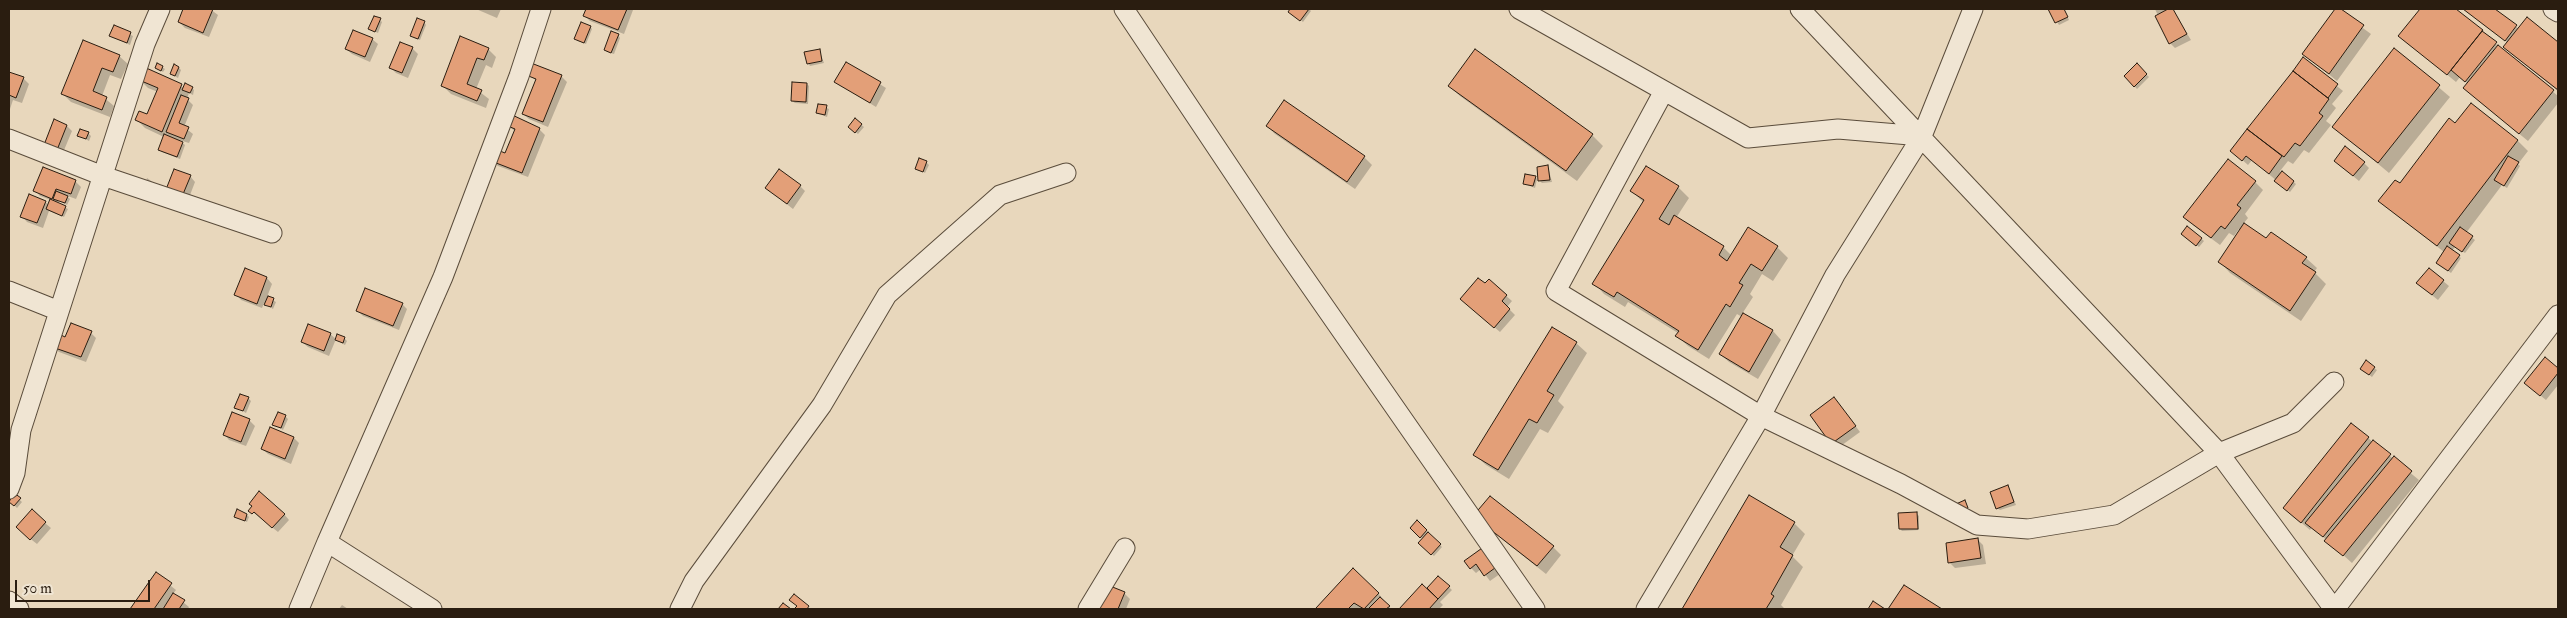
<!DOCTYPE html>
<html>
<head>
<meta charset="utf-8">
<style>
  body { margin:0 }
  #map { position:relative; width:2567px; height:618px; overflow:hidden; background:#e8d7bc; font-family:"IM FELL Double Pica",serif }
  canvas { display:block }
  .frame { position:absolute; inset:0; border:10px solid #2a1d10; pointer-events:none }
  .scale { position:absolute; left:15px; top:580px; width:135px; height:22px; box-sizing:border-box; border:2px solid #2a1d10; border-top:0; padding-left:6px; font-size:15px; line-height:18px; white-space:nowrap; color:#2a1d10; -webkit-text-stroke:4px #f0e5d3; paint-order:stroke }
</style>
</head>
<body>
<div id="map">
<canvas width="2567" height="618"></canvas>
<div class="frame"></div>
<div class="scale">50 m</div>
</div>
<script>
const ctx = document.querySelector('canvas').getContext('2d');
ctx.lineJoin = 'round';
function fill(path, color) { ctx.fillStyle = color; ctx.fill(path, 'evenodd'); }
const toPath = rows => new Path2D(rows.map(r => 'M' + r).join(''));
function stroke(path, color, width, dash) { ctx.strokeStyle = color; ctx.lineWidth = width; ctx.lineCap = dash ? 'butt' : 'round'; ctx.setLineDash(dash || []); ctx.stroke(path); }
fill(toPath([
  [185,9,210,9,218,15,209,37,185,28,179,22],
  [476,9,501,9,497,18],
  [587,9,632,9,633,10,624,34,590,21,584,15],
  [1292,9,1309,9,1311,11,1303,22,1290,11],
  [2049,9,2064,9,2069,20,2059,25],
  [2155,9,2172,9,2191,40,2175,48,2170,43],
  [2337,9,2371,34,2337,81,2304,54],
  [2421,9,2454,9,2558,96,2558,103,2528,141,2473,96,2468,84,2460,77,2456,82,2400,36],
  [2464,9,2493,9,2519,29,2527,19,2558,43,2558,91,2513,55,2505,47,2508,43],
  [380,20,382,22,378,33,370,29],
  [424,22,426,25,420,40,414,38,411,35],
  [114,27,133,36,130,45,111,36],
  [590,27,592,29,586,44,578,41,576,39],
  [618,35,620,38,614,54,607,52,605,50],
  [460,38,488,49,496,57,492,68,486,65,476,89,489,99,486,108,451,94,443,86],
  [372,39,378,44,370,62,352,54,346,49],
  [412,48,418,54,408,78,396,73,391,68],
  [819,50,824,63,810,66,808,63],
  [2395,50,2450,97,2389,173,2334,127],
  [119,56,128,64,121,79,110,75,102,96,114,106,110,117,71,102,62,93],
  [2303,59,2343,91,2332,104,2336,108,2326,121,2331,125,2309,153,2304,150,2293,164,2288,161,2280,171,2296,184,2290,192,2252,160,2248,165,2232,151],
  [846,63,886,88,876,107,835,82],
  [2137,65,2149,77,2137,89,2125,76],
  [162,67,165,69,163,72,156,68],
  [145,68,166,77,184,88,192,88,194,90,193,95,189,93,187,99,193,105,184,127,193,134,189,143,179,140,185,145,180,159,162,152,159,149,164,137,145,128,137,120,148,116,158,92,148,88,140,80],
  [179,68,181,70,178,78,171,74],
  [9,73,23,78,29,84,22,103,13,100,9,112],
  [527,74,561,76,567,82,548,127,529,119,523,114,537,81],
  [807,84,809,86,808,104,795,103,792,101],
  [1449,86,1592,135,1603,146,1577,181,1460,96],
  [819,105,829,109,827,117,817,113],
  [855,120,864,127,858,134,852,129],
  [505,124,539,129,545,135,528,177,498,166,492,161,506,155,515,131],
  [2456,125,2517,140,2528,151,2518,164,2520,166,2507,188,2502,185,2466,233,2475,240,2465,253,2455,247,2452,251,2461,258,2451,273,2440,265,2444,252,2380,201,2400,185],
  [67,126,72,131,62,155,51,150],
  [1267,126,1364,157,1372,165,1355,189,1275,134],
  [88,133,91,136,89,141,78,135],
  [926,162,929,165,925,173,917,168],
  [2364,163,2369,168,2359,181,2341,166],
  [1548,167,1552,182,1542,183,1539,180],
  [1646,167,1678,187,1689,198,1676,218,1723,247,1732,256,1777,247,1788,258,1773,281,1762,274,1750,294,1753,297,1742,314,1773,331,1781,340,1758,379,1729,362,1720,354,1742,317,1737,314,1709,359,1688,346,1677,336,1678,333,1628,302,1625,307,1604,294,1594,283,1644,203,1632,191],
  [44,168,76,182,81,187,76,199,65,195,70,199,67,205,59,201,57,204,68,209,64,217,49,211,43,228,27,222,22,216,45,202,49,205,51,200,40,196,35,190],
  [190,176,195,182,187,203,172,197],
  [1535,177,1537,179,1535,188,1525,184],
  [147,178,154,183,152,186,146,182],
  [2255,182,2263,190,2245,214,2248,218,2243,224,2267,240,2306,258,2317,268,2314,272,2326,284,2301,321,2230,273,2220,262,2241,231,2239,229,2234,236,2229,233,2220,245,2193,225],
  [800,186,805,191,793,209,766,188],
  [2188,228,2204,241,2199,247,2185,236],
  [246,270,267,278,272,284,267,297,276,302,273,309,264,303,262,308,241,300,236,294],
  [1489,281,1512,301,1507,307,1515,315,1500,332,1467,304],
  [2443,281,2449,286,2438,300,2423,288],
  [402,304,407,309,399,330,363,316,357,310],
  [91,333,96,338,86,362,59,352,53,347,66,338],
  [330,334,336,339,329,356,308,347,302,342],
  [344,338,347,341,345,345,336,340],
  [1576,343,1587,353,1558,401,1564,407,1548,433,1540,429,1509,479,1486,465,1475,455],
  [2545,359,2558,369,2558,385,2546,400,2525,383],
  [2374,368,2377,370,2372,377,2364,371],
  [248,398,251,401,246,413,236,407],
  [1839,404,1860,432,1838,448,1832,443],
  [285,416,288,419,283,430,274,424],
  [249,420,255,426,246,446,229,440,224,434],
  [271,429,294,438,299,443,291,464,268,454,262,449],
  [2368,438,2419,480,2352,563,2312,527,2310,530,2284,508],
  [2008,486,2016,505,2000,510,1997,508],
  [14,495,22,502,17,508,10,501],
  [1750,497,1794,523,1805,534,1792,556,1803,567,1781,605,1784,608,1684,609],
  [250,510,284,514,289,520,278,532],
  [1916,513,1919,516,1919,530,1902,531,1900,529],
  [247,515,249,517,247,522,236,516],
  [1417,522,1442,547,1434,556,1420,543,1423,539,1411,528],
  [45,523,51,528,37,544,23,533],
  [1483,524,1553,547,1561,555,1546,574],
  [1978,540,1983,545,1986,564,1955,568,1950,563],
  [1485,547,1504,571,1490,581,1481,569,1476,573,1471,568],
  [156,574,176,590,173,594,189,607,188,609,132,609],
  [1438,577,1452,590,1440,602,1443,605,1439,609,1401,609,1422,586,1433,596],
  [1904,587,1940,609,1890,609],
  [1124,593,1130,599,1126,609,1096,609],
  [1378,593,1391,609,1318,608],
  [342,605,348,609,339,609]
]), '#0003');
const building = toPath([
  [183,9,213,9,203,33,178,22,183,9],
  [586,9,627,9,618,30,583,16,586,9],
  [1290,9,1309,9,1300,21,1288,12,1290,9],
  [2048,9,2064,9,2068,17,2055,23,2048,9],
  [2168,9,2173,9,2187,34,2169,44,2155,16,2168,9],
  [2335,9,2341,9,2364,25,2329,74,2302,54,2335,9],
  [2420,9,2456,9,2483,30,2447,75,2398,36,2420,9],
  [2463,9,2495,9,2517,25,2505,41,2463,9],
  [374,16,381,18,375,32,368,29,374,16],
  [2527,17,2558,42,2558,90,2503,47,2527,17],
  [417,18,425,21,418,39,410,36,417,18],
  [581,22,591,26,584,43,574,39,581,22],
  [114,25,131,32,127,43,109,36,114,25],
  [353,30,373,38,365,57,345,49,353,30],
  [611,31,619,34,611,53,604,50,611,31],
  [2482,31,2497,42,2465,82,2451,70,2482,31],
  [460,36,489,48,484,60,477,58,467,84,482,90,477,101,441,86,460,36],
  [83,40,120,55,113,72,102,68,93,91,107,97,102,110,61,94,83,40],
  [400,42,413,47,402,73,389,68,400,42],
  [2498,45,2554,90,2519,134,2463,88,2498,45],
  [2394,48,2440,85,2378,163,2332,127,2394,48],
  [820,49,822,61,807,64,804,52,820,49],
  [1475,49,1593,134,1566,171,1448,86,1475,49],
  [2303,57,2338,84,2328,98,2293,71,2303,57],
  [846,62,881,82,870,103,834,82,846,62],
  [157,63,163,66,161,71,155,68,157,63],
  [531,63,562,75,543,122,522,114,536,79,526,75,531,63],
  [2137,63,2147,74,2134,87,2124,76,2137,63],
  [174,64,179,67,175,76,170,74,174,64],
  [144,67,182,84,162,132,135,120,139,111,147,114,158,88,139,80,144,67],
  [2293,71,2329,99,2319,113,2323,116,2300,146,2295,143,2284,157,2247,129,2293,71],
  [9,72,24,77,16,98,9,95,9,72],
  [792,82,807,83,806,102,791,101,792,82],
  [185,83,193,87,190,93,182,90,185,83],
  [181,95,189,98,179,123,189,127,184,139,166,132,181,95],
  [1284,100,1365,156,1347,182,1266,126,1284,100],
  [2471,103,2518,140,2437,246,2378,201,2395,180,2400,183,2449,118,2455,123,2471,103],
  [818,104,827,105,825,115,816,113,818,104],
  [508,113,540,128,522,173,491,161,495,149,505,153,515,129,503,124,508,113],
  [855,118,862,124,855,133,848,127,855,118],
  [54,119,67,125,57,150,44,145,54,119],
  [80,129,89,132,86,139,77,136,80,129],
  [2247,129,2282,156,2269,174,2246,156,2242,161,2230,151,2247,129],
  [164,134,183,142,177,157,158,150,164,134],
  [2345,146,2365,162,2353,176,2334,161,2345,146],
  [2508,156,2519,162,2504,186,2494,180,2508,156],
  [919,158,927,161,923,172,915,169,919,158],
  [2228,159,2256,181,2237,205,2241,208,2225,229,2221,226,2211,238,2183,217,2228,159],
  [1548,165,1550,180,1538,181,1537,167,1548,165],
  [1646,166,1679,186,1659,219,1669,225,1674,215,1724,246,1719,255,1727,261,1748,227,1778,246,1762,271,1751,264,1739,283,1743,285,1730,307,1726,304,1698,350,1675,336,1679,331,1617,292,1614,297,1592,284,1644,200,1630,191,1646,166],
  [43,167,76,180,71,194,56,189,52,199,33,191,43,167],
  [174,169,191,175,181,199,165,192,174,169],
  [779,169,801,185,787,204,765,188,779,169],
  [2282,171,2294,181,2287,191,2274,181,2282,171],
  [1525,174,1536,176,1533,186,1523,184,1525,174],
  [56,191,68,196,65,203,53,199,56,191],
  [29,194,46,201,37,223,20,217,29,194],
  [50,199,66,206,62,216,46,209,50,199],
  [2244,223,2266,238,2271,232,2307,257,2302,263,2316,272,2290,311,2218,262,2244,223],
  [2187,226,2202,238,2196,246,2181,234,2187,226],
  [2460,227,2473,236,2462,252,2449,243,2460,227],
  [2447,246,2460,255,2448,271,2436,263,2447,246],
  [245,268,267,277,257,304,234,295,245,268],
  [2429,268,2444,280,2432,295,2416,283,2429,268],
  [1478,278,1485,283,1489,279,1507,295,1502,301,1510,309,1494,328,1460,299,1478,278],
  [365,288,403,303,393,326,356,311,365,288],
  [268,296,274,298,271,307,264,305,268,296],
  [1743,313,1773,330,1749,372,1719,354,1743,313],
  [71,323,92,331,81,357,52,347,57,333,65,337,71,323],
  [308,324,331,333,324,351,301,342,308,324],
  [1552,327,1577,342,1547,391,1554,395,1537,423,1529,419,1498,470,1473,455,1552,327],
  [337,334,345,337,343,343,335,340,337,334],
  [2545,357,2558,368,2558,373,2540,396,2524,383,2545,357],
  [2366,360,2375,367,2369,375,2360,369,2366,360],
  [240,394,249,397,243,411,234,408,240,394],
  [1834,397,1856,426,1831,444,1810,415,1834,397],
  [232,412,250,419,241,442,223,435,232,412],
  [278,412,286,415,281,428,272,425,278,412],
  [2351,423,2369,437,2301,523,2283,508,2351,423],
  [270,427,294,437,285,459,261,449,270,427],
  [2373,440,2391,454,2323,537,2305,523,2373,440],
  [2394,456,2412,471,2343,556,2324,541,2394,456],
  [2008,485,2014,502,1996,509,1990,492,2008,485],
  [259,491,285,514,272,528,254,512,252,514,248,511,252,506,249,504,259,491],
  [14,493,21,498,14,506,9,502,14,493],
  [1749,495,1795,522,1780,547,1793,555,1771,594,1774,596,1766,609,1682,609,1749,495],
  [1490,496,1554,546,1537,566,1473,516,1490,496],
  [1965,500,1968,508,1959,512,1956,504,1965,500],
  [32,509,46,522,30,540,16,527,32,509],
  [237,509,247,514,245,521,234,517,237,509],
  [1917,512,1918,529,1899,529,1898,513,1917,512],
  [1417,520,1427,530,1420,538,1410,528,1417,520],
  [1428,532,1441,544,1431,555,1418,543,1428,532],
  [1978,538,1981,558,1948,563,1946,543,1978,538],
  [1485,546,1499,565,1484,576,1476,564,1470,569,1464,561,1485,546],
  [1353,568,1379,593,1364,609,1354,603,1348,609,1318,609,1316,608,1353,568],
  [156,572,172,583,154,609,130,609,156,572],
  [1438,576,1450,586,1438,599,1427,588,1438,576],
  [1105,584,1125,592,1118,609,1095,609,1105,584],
  [1422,584,1438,599,1429,609,1399,609,1422,584],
  [1904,585,1942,609,1888,609,1904,585],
  [173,593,185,600,179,609,163,609,173,593],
  [794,594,809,606,807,609,794,609,797,606,789,600,794,594],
  [1380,597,1390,606,1386,609,1368,609,1380,597],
  [1873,601,1885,609,1868,609,1873,601],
  [783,603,791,609,778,609,783,603]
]);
fill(building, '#e39f78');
stroke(building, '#2a1d10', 1);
const street = toPath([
  [1124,9,1279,241,1535,609],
  [1519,9,1748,138,1838,129,1922,136,1973,9],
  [1800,9,2219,453,2334,609],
  [2553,9,2558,12],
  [1922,136,1835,275,1761,416,1901,484,1977,525,2028,529,2114,515,2219,453,2293,423,2334,382],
  [9,139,103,176,272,233],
  [9,291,59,311],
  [9,489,15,473,21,430,145,44,160,9],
  [9,601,19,609],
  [299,609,327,542],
  [432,609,327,542,443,277,519,76,541,9],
  [680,609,694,581,822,405,887,295,1000,195,1066,173],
  [1088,609,1125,548],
  [1646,609,1761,416,1556,291,1664,91],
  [2335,609,2558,315]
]);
stroke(street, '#5a4c3b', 21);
stroke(street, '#f0e5d3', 19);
</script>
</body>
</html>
